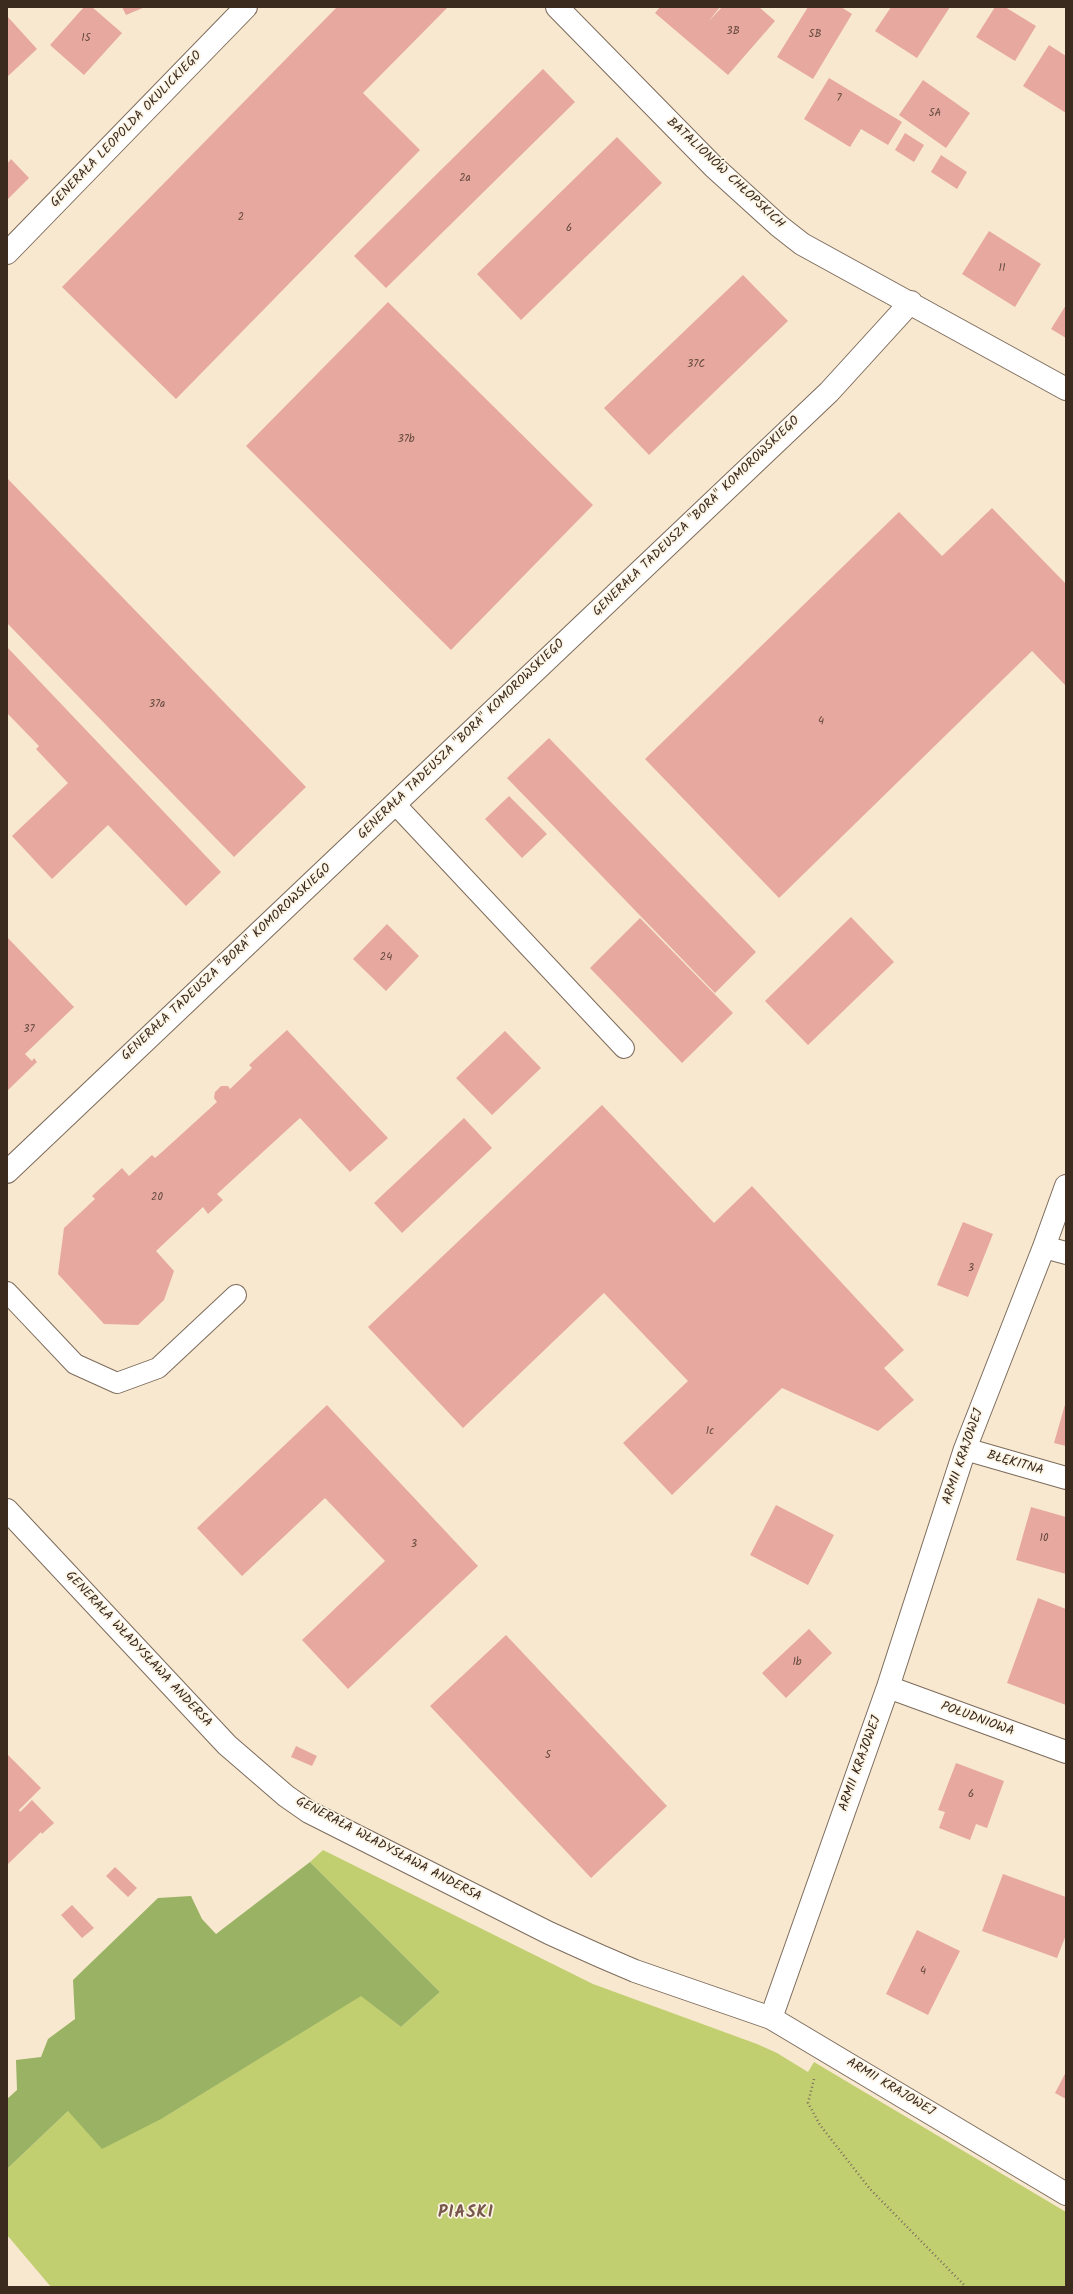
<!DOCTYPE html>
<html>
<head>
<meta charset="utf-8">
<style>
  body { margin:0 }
  #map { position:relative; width:1073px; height:2294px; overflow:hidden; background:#f8e8d0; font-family:Kalam,sans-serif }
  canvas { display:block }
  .frame { position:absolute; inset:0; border:8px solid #3b2a1e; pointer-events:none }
</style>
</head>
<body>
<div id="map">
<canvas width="1073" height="2294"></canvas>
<div class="frame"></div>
</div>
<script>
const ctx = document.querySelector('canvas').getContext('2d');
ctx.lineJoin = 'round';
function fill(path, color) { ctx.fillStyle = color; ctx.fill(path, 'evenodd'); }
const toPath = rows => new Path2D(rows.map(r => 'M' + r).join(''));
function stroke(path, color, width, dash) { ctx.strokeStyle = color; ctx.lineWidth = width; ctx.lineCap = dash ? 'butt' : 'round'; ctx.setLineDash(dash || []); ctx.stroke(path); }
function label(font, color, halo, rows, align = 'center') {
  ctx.font = font + ' Kalam,sans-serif'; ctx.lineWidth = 3.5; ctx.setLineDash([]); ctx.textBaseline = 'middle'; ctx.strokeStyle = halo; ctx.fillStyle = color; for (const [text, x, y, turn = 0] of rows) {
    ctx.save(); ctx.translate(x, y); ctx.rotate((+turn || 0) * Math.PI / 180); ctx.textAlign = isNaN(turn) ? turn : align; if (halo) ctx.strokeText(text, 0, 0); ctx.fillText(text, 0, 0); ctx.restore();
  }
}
fill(toPath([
  [323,1850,593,1984,757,2044,777,2053,808,2072,814,2062,1066,2212,1066,2287,51,2287,7,2235,7,2169,68,2111,163,2118,361,1995,401,2027,440,1992,310,1862]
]), '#c2cf71');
fill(toPath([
  [310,1862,440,1992,401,2027,361,1996,163,2118,102,2149,68,2111,7,2169,7,2099,17,2090,16,2060,41,2057,48,2039,75,2019,73,1980,158,1898,191,1896,202,1919,216,1934]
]), '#99b263');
fill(toPath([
  [84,7,92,7,122,33,84,75,50,45],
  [122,7,145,7,126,15],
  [337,7,448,7,363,93,420,150,176,399,62,287],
  [660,7,720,7,708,22,722,7,759,7,775,21,728,75,655,13],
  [808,7,841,7,852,14,813,79,777,57],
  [891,7,950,7,917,58,875,31],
  [995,7,1005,7,1036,26,1015,61,976,37],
  [7,16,37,49,7,77],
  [1049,45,1066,56,1066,113,1023,86],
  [543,69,575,102,386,288,354,256],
  [829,78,902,122,888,145,861,129,850,147,804,119],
  [923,80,970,113,946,148,899,115],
  [905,133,924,145,914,162,895,150],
  [617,137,662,183,521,320,477,274],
  [941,155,967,172,957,189,931,172],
  [11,159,29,178,7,200,7,164],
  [989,231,1041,264,1015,307,962,274],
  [743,275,788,321,649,455,604,408],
  [388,302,593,505,451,650,246,446],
  [1066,305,1066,338,1051,329],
  [7,478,306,787,234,857,7,623],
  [992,508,1066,584,1066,686,1032,651,779,898,645,759,899,512,942,556],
  [7,647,221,872,186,906,108,825,52,879,12,836,68,783,36,749,39,746,7,713],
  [549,738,756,952,715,993,507,778],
  [509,796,547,834,522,858,485,819],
  [851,917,894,962,808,1045,765,1001],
  [640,918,733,1013,682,1063,590,968],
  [387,924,419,956,386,991,353,959],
  [7,937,74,1007,25,1054,32,1061,34,1058,37,1062,7,1091],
  [287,1030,388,1138,350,1172,300,1118,217,1194,223,1200,208,1214,203,1207,156,1251,174,1271,164,1300,138,1325,104,1324,58,1274,64,1228,95,1199,92,1196,122,1168,129,1176,152,1155,155,1158,162,1152,217,1102,214,1098,215,1092,221,1086,228,1086,230,1089,252,1068,249,1065],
  [505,1031,541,1068,492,1115,456,1078],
  [602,1105,714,1223,752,1186,904,1350,884,1368,914,1400,878,1431,782,1388,672,1495,623,1443,688,1381,604,1293,463,1428,368,1327],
  [464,1118,492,1148,402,1233,374,1203],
  [963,1222,993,1234,968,1297,937,1285],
  [1066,1401,1066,1446,1054,1443],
  [327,1405,478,1566,348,1689,302,1640,385,1561,325,1498,242,1576,197,1528],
  [776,1505,834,1535,808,1585,750,1555],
  [1031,1507,1066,1517,1066,1574,1016,1560],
  [1038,1598,1066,1609,1066,1705,1007,1683],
  [809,1629,832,1653,786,1698,762,1673],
  [506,1635,667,1806,591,1878,430,1706],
  [296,1746,317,1756,312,1766,291,1757],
  [7,1754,41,1788,19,1810,20,1812,32,1800,54,1823,42,1834,41,1832,7,1865],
  [956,1763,1004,1781,987,1828,976,1824,970,1840,939,1828,945,1812,938,1810],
  [115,1867,137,1888,128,1897,106,1876],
  [1003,1874,1066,1897,1066,1935,1057,1958,982,1931],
  [72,1905,94,1928,82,1938,61,1915],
  [917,1930,960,1951,928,2015,886,1994],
  [1066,2072,1066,2099,1055,2093]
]), '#e7a89f');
const service = toPath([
  [395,804,624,1048],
  [7,1292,75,1364,117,1383,158,1368,236,1295]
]);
const minor = toPath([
  [557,7,714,167,779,226,802,244,1066,389],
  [7,253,246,7],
  [7,1172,829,392,911,302],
  [1066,1186,1044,1247,965,1449,888,1687,771,2018,1066,2194],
  [1044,1247,1066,1253],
  [965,1449,1066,1478],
  [7,1510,227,1745,286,1796,309,1812,549,1933,600,1956,635,1971,771,2018],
  [888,1687,1066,1752]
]);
stroke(service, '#7d6c5c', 22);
stroke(minor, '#7d6c5c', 24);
stroke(toPath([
  [814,2079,808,2103,820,2125,870,2189,966,2287]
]), '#7d6c5c', 2.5, [1, 3]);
stroke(service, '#fff', 20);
stroke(minor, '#fff', 22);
label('11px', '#664a3e', null, [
  ["3B",733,32],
  ["5B",815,35],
  ["15",86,39],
  ["7",839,99],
  ["5A",935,114],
  ["2a",465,179],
  ["2",241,218],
  ["6",569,229],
  ["11",1002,269],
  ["37C",696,365],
  ["37b",406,440],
  ["37a",157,705],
  ["4",821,722],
  ["24",386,958],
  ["37",29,1030],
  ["20",157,1198],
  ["3",971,1269],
  ["1c",710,1432],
  ["10",1044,1539],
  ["3",414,1545],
  ["1b",797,1663],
  ["5",548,1756],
  ["6",971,1795],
  ["4",923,1972]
]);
label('13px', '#3b2a1e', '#fcf5e5', [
  ["GENERAŁA LEOPOLDA OKULICKIEGO",127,130,-46],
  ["BATALIONÓW CHŁOPSKICH",725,174,43],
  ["GENERAŁA TADEUSZA \"BORA\" KOMOROWSKIEGO",697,517,-44],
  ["GENERAŁA TADEUSZA \"BORA\" KOMOROWSKIEGO",462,740,-44],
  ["GENERAŁA TADEUSZA \"BORA\" KOMOROWSKIEGO",227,963,-43],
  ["ARMII KRAJOWEJ",964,1457,-71],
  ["BŁĘKITNA",1015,1464,16],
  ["GENERAŁA WŁADYSŁAWA ANDERSA",138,1650,47],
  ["POŁUDNIOWA",977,1720,20],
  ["ARMII KRAJOWEJ",861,1764,-70],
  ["GENERAŁA WŁADYSŁAWA ANDERSA",388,1850,28],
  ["ARMII KRAJOWEJ",890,2088,31]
]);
ctx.letterSpacing = '1px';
label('bold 17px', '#77564b', '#fcf5e5', [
  ["PIASKI",466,2214]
]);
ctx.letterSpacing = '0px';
</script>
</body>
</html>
